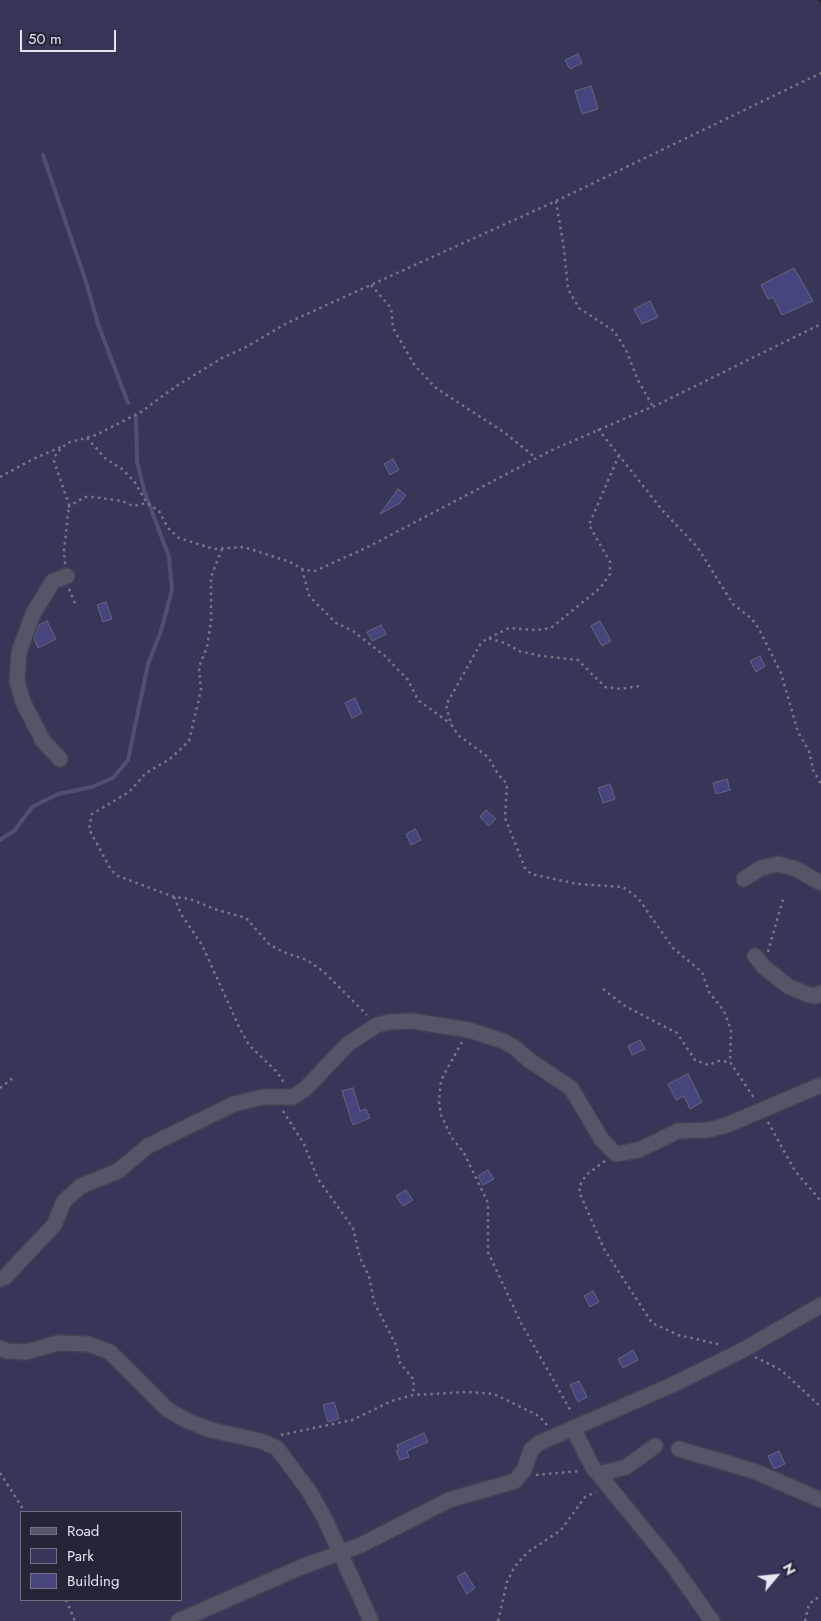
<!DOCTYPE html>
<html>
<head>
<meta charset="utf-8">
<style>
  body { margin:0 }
  #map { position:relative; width:821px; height:1621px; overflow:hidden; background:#242537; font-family:Jost,sans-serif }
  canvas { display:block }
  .legend { position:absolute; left:20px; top:1511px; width:162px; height:90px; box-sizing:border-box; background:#242537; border:1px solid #717281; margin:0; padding:6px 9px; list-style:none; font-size:15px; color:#e4e5f1 }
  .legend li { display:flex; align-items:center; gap:10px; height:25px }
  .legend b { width:25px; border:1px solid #717281 }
  .north { position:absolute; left:751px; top:1551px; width:50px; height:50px; -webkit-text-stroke:4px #242537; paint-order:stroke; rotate:62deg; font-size:14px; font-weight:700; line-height:20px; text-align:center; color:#e4e5f1 }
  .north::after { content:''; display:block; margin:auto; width:18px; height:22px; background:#e4e5f1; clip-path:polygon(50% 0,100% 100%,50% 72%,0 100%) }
  .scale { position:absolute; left:20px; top:30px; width:96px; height:22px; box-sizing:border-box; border:2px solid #e4e5f1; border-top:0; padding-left:6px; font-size:15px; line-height:18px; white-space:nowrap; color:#e4e5f1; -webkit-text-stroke:4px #242537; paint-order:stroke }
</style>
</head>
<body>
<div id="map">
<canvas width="821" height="1621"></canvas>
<ul class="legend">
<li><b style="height:6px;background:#55556a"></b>Road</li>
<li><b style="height:14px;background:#363659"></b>Park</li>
<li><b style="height:14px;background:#47457e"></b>Building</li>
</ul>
<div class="north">N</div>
<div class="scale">50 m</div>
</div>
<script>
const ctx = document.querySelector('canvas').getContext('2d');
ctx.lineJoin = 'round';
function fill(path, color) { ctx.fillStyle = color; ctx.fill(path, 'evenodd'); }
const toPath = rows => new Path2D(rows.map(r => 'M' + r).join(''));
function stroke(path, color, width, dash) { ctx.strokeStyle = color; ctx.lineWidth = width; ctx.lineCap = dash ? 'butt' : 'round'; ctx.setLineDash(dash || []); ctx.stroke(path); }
fill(toPath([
  [0,0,818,0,821,4,821,1621,0,1621],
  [21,1512,181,1512,181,1600,21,1600]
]), '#363659');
stroke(toPath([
  [43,155,87,285,98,324,128,403],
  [0,840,15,830,32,807,58,794,92,787,113,778,128,760,148,664,161,631,172,590,169,557,144,490,137,461,136,416]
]), '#534c74', 4);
const building = toPath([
  [578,54,582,63,570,69,565,60,578,54],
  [591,86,598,109,582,114,575,91,591,86],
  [794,268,813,301,782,315,773,297,768,299,761,285,794,268],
  [650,301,658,317,642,324,634,309,650,301],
  [393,459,399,470,390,475,384,464,393,459],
  [398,489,406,495,400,503,380,514,398,489],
  [106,602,112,619,103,622,97,605,106,602],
  [47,621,56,639,38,648,34,639,39,625,47,621],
  [600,621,611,641,602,646,591,626,600,621],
  [381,625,386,634,372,641,367,632,381,625],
  [760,656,765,666,756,672,750,661,760,656],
  [355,698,362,713,352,718,345,703,355,698],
  [727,779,730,790,716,794,713,783,727,779],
  [610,784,615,799,603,803,598,788,610,784],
  [486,810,496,819,489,826,480,817,486,810],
  [415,829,421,840,411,845,406,834,415,829],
  [640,1040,645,1049,632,1055,628,1046,640,1040],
  [688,1074,702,1102,690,1109,684,1096,676,1100,668,1084,688,1074],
  [353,1088,360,1111,366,1109,370,1118,353,1125,342,1091,353,1088],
  [488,1170,494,1179,483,1185,478,1176,488,1170],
  [406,1190,413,1200,403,1206,396,1196,406,1190],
  [593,1291,599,1302,590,1307,584,1296,593,1291],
  [633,1350,638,1360,623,1368,618,1359,633,1350],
  [579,1381,587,1397,578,1402,570,1385,579,1381],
  [334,1402,339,1419,328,1422,323,1405,334,1402],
  [424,1433,428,1442,407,1451,409,1457,400,1460,396,1451,399,1450,397,1445,424,1433],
  [779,1451,785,1464,774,1469,768,1456,779,1451],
  [465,1572,475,1588,467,1594,457,1577,465,1572]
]);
fill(building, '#47457e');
stroke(building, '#65667b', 1);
const street = toPath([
  [60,759,43,741,23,702,17,681,19,652,33,614,53,581,67,576],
  [744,879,761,868,778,864,796,869,821,883],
  [755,956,765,968,788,986,806,994,815,996,821,993],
  [0,1279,5,1277,54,1225,64,1201,81,1186,118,1171,148,1146,234,1104,263,1097,293,1097,305,1089,348,1044,377,1025,390,1022,412,1021,469,1030,503,1041,514,1047,529,1060,571,1088,602,1140,616,1154,639,1150,678,1131,708,1130,727,1125,821,1085],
  [0,1348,7,1351,26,1352,58,1343,88,1344,110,1352,168,1410,188,1421,211,1430,261,1441,277,1448,309,1491,325,1519,371,1621],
  [573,1428,592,1466,671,1563,712,1621],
  [679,1449,754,1471,821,1500],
  [599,1474,626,1467,655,1446],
  [178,1621,299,1568,361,1545,449,1500,515,1481,524,1470,531,1450,539,1443,672,1385,743,1350,821,1305]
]);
stroke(street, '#414251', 18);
stroke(toPath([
  [556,201,564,249,568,289,579,308,614,331,626,350,638,380,652,405],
  [371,285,391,308,393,328,415,366,436,388,505,433,536,458],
  [598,429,663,511,698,548,733,604,752,619,759,629,781,673,798,732,809,751,813,770,821,784],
  [87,438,106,459,122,469,134,481,147,503,159,511,168,528,179,538,214,549,244,547,290,562,304,570,315,571,370,546,552,450,661,403,821,324],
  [0,477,35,458,61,447],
  [68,507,85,497,94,497,122,501,133,506,147,503],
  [222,549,211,577,211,621,207,647,199,667,201,690,189,741,170,759,146,773,129,792,92,814,89,829,111,870,118,876,174,897,190,899,214,909,246,918,269,944,283,952,307,960,324,972,367,1015],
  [65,564,64,551,69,505,54,461,56,454,67,443,96,435,141,412,175,387,222,358,248,346,287,323,556,201,821,73],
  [302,569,309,595,313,600,336,623,353,631,385,656,408,680,418,700,451,724],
  [69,589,76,606],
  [489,638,509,628,536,630,551,628,600,588,610,574,610,562,589,525,619,455],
  [639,686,620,689,605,687,578,660,541,656,519,651,505,643,488,638,481,643,446,705,451,724,458,735,488,757,498,774,507,784,505,818,525,868,531,874,577,884,623,887,638,898,673,948,702,972,709,992,724,1011,731,1030,730,1062],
  [174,897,181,914,202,945,240,1029,249,1045,277,1072,284,1083],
  [768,952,783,899],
  [603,989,625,1006,677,1033,695,1060,708,1065,719,1061,730,1062,754,1098],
  [462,1042,441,1080,439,1102,441,1115,452,1138,464,1153,488,1203,488,1252,521,1323,572,1413],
  [0,1088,14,1077],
  [283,1111,304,1144,318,1179,353,1228,360,1258,369,1276,374,1302,396,1345,400,1363,414,1380,413,1395],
  [768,1122,795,1171,821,1201],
  [605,1161,586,1175,579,1187,581,1196,604,1249,652,1323,678,1335,722,1345],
  [755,1357,781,1370,821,1407],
  [281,1435,352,1420,392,1401,413,1395,467,1392,494,1394,539,1416,547,1425],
  [0,1473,25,1512],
  [536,1475,580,1471],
  [66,1600,75,1621],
  [498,1621,507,1582,515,1566,528,1552,561,1530,585,1497,596,1492],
  [805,1621,809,1604,821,1595]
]), '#767787', 2.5, [2.5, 4]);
stroke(street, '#55556a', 15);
</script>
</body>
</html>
